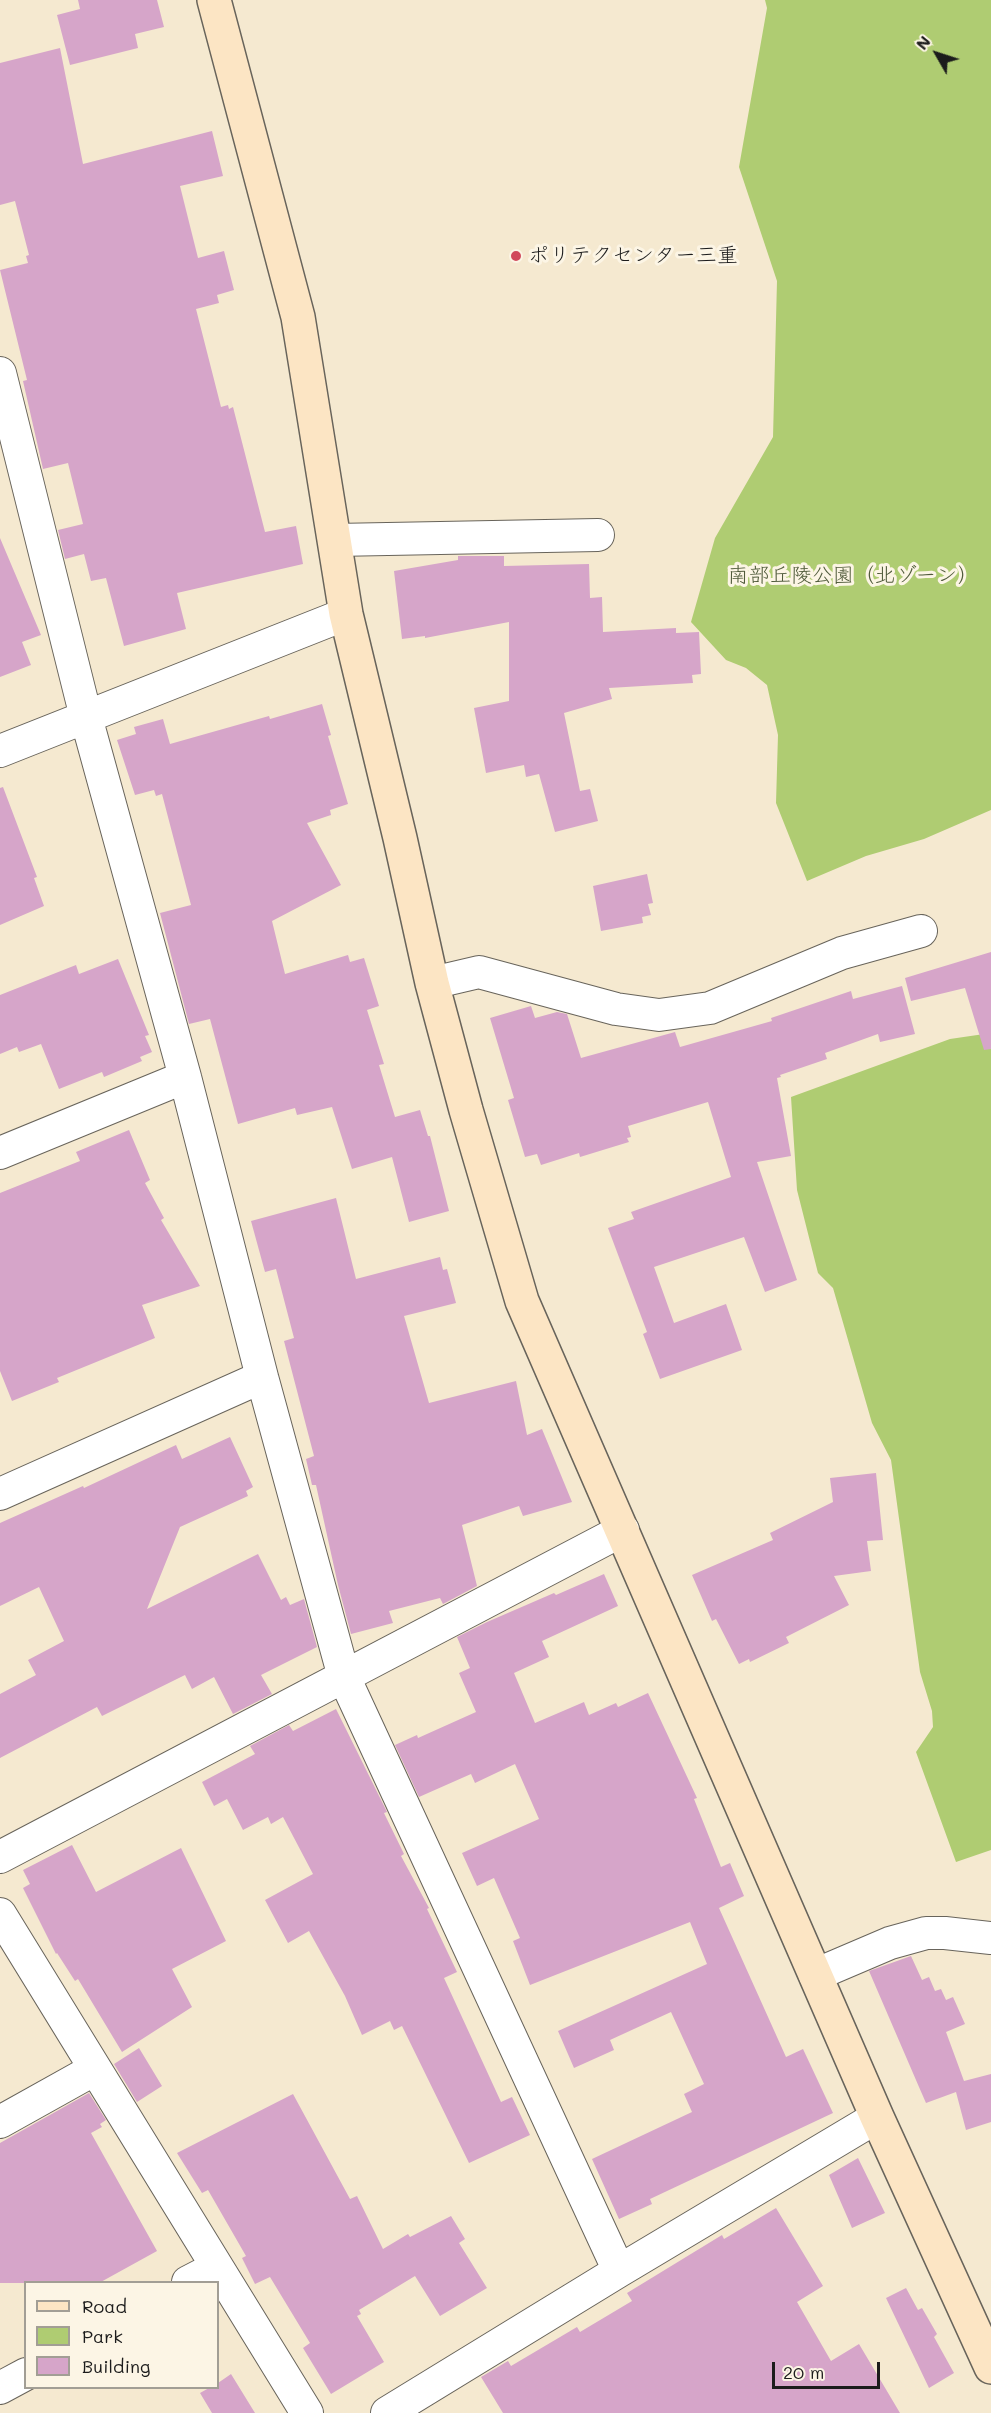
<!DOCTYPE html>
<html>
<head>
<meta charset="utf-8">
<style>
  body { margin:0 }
  #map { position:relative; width:991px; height:2413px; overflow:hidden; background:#f5e9d0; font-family:Mali,sans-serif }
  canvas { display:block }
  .legend { position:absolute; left:24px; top:2281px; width:195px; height:108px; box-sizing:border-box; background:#fcf5e5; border:2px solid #a29e95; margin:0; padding:8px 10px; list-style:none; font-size:18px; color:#1c1c1c }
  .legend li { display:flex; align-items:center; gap:12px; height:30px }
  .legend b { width:30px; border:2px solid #a29e95 }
  .north { position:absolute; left:907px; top:24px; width:60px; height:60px; -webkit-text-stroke:4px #fcf5e5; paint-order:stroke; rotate:309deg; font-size:16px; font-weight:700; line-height:24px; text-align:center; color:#1c1c1c }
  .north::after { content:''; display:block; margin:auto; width:21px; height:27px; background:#1c1c1c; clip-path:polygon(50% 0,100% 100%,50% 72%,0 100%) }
  .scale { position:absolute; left:772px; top:2362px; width:108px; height:27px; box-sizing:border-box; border:3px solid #1c1c1c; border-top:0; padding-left:8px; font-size:18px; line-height:21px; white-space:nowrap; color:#1c1c1c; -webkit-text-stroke:4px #fcf5e5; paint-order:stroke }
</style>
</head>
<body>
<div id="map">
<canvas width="991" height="2413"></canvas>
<ul class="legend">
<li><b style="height:8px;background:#fce5c4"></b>Road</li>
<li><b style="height:16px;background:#afcc72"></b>Park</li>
<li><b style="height:16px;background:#d6a5c9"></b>Building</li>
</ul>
<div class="north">N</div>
<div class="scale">20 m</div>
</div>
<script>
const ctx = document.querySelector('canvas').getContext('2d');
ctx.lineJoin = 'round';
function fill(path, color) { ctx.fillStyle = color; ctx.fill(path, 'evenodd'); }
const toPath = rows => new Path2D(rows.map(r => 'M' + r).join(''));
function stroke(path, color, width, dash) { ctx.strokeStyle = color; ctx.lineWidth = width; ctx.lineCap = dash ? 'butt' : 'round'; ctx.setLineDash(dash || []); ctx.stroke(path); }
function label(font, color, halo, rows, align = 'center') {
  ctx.font = font + ' Mali,"Klee One",sans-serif'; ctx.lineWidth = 6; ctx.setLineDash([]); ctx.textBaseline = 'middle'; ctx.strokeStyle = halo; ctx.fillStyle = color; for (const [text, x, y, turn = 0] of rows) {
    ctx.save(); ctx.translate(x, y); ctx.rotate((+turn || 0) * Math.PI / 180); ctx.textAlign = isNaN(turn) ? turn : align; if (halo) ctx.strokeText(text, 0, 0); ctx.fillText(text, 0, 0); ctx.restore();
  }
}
fill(toPath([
  [765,0,991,0,991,810,924,839,866,856,807,881,776,803,778,735,767,685,746,668,726,660,691,622,715,538,773,437,777,281,739,167,767,8],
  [991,1033,991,1850,956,1862,916,1752,933,1727,932,1711,920,1672,891,1460,872,1423,833,1288,818,1273,797,1190,791,1097,950,1039]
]), '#afcc72');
fill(toPath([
  [78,0,157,0,164,27,135,34,138,48,70,65,57,15,80,9],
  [60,48,83,164,212,131,223,176,180,186,198,258,224,251,234,290,217,295,219,303,196,309,221,407,228,405,229,409,233,407,265,532,296,526,303,564,177,593,186,629,124,646,106,578,91,581,84,554,65,559,58,530,83,524,68,463,43,469,23,381,27,380,0,270,28,263,26,256,29,255,15,201,0,205,0,63],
  [0,538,41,635,22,642,31,665,0,677],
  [458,556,504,556,504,566,589,564,590,598,602,597,603,632,676,628,676,633,699,632,701,674,692,675,693,683,609,688,612,699,564,713,580,791,590,789,598,821,555,832,539,774,526,777,524,765,486,773,474,708,509,701,509,622,425,638,425,636,402,639,394,571,458,560],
  [322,704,331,735,328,736,348,804,330,810,331,815,307,823,341,885,272,921,285,974,348,955,350,962,364,958,379,1006,367,1010,384,1064,379,1065,395,1117,420,1110,428,1136,430,1136,449,1211,409,1222,392,1157,352,1169,332,1107,297,1115,295,1108,238,1124,210,1019,189,1024,160,913,191,905,162,794,156,796,154,790,135,795,117,740,136,734,134,727,163,719,170,744,269,716,270,719],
  [3,787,37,877,34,878,44,906,0,925,0,788],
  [647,874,653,903,648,904,651,915,642,917,643,923,601,931,593,886],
  [991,952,991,1049,984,1050,965,988,911,1001,905,978],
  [118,959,149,1035,145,1036,152,1052,140,1057,142,1061,104,1077,102,1072,59,1089,41,1044,19,1052,17,1047,0,1054,0,995,76,965,79,974],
  [902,986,915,1034,880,1042,878,1034,825,1053,827,1059,780,1075,781,1077,777,1078,791,1156,757,1162,797,1280,765,1292,744,1237,654,1267,674,1323,726,1304,742,1350,660,1379,643,1334,647,1332,608,1228,634,1219,631,1212,731,1177,708,1102,628,1126,631,1137,627,1138,629,1142,580,1157,579,1153,541,1165,537,1154,525,1157,508,1100,514,1098,490,1018,531,1006,535,1018,557,1012,567,1014,581,1058,675,1032,680,1047,772,1021,771,1018,851,991,853,999],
  [129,1130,150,1180,145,1183,164,1218,161,1220,200,1286,142,1305,155,1338,57,1378,59,1382,12,1401,0,1371,0,1193,80,1161,76,1152],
  [336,1198,356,1279,440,1257,443,1270,447,1269,456,1303,404,1316,429,1403,516,1381,527,1435,542,1429,572,1502,523,1516,519,1506,462,1525,477,1586,443,1604,440,1598,389,1611,393,1623,351,1634,338,1585,316,1485,312,1485,306,1459,314,1456,284,1341,294,1338,276,1269,265,1272,251,1221],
  [230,1437,253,1487,246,1491,248,1496,180,1527,147,1609,258,1554,281,1600,286,1597,290,1605,304,1599,317,1647,261,1675,272,1694,233,1714,214,1677,192,1689,185,1675,102,1716,97,1707,0,1758,0,1694,36,1675,28,1660,64,1641,39,1587,0,1606,0,1523,83,1486,84,1488,176,1445,182,1459],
  [876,1473,883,1540,867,1541,871,1571,834,1576,849,1605,786,1637,789,1643,750,1662,749,1659,739,1664,716,1619,712,1621,692,1575,773,1540,770,1533,833,1502,830,1478],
  [604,1574,618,1606,542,1641,549,1657,514,1673,535,1723,584,1702,589,1715,616,1703,618,1707,648,1693,697,1798,694,1799,721,1867,730,1863,744,1896,719,1908,786,2057,803,2049,833,2113,650,2199,652,2204,619,2219,592,2159,692,2112,684,2094,704,2084,671,2012,610,2040,614,2050,574,2068,558,2031,707,1964,690,1922,530,1985,513,1941,520,1938,494,1878,477,1886,462,1853,539,1819,515,1764,475,1783,471,1774,419,1797,395,1745,417,1735,418,1738,476,1712,459,1673,470,1668,457,1637,487,1622,554,1593,556,1595],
  [336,1709,387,1812,384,1813,404,1854,401,1856,429,1908,427,1909,457,1972,444,1978,501,2102,512,2097,530,2135,469,2163,402,2026,394,2030,390,2021,362,2035,345,1996,309,1931,288,1943,265,1900,313,1874,283,1817,271,1824,268,1817,243,1830,227,1799,214,1806,202,1782,255,1754,250,1746,289,1725,293,1731],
  [72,1845,96,1892,181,1848,226,1941,172,1969,192,2007,122,2052,78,1979,75,1981,57,1953,56,1954,23,1888,30,1884,23,1870],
  [911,1956,922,1980,929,1977,935,1991,941,1989,946,2000,953,1997,965,2024,946,2032,964,2081,991,2074,991,2122,966,2130,956,2092,926,2103,919,2087,869,1971],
  [139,2048,162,2086,137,2102,114,2064],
  [89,2093,106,2120,100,2124,102,2127,91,2133,157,2251,99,2283,0,2283,0,2143],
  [293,2094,350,2199,357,2196,383,2249,408,2234,410,2237,451,2216,465,2239,459,2243,487,2288,440,2316,415,2276,359,2310,361,2314,357,2316,384,2362,331,2394,303,2348,310,2343,270,2277,255,2284,242,2258,246,2256,208,2190,202,2193,177,2153],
  [858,2158,885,2213,852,2228,829,2175],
  [776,2208,823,2286,797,2302,831,2361,859,2344,900,2413,503,2413,481,2377,508,2361,511,2366,577,2327,580,2332,632,2301,627,2293,722,2235,724,2239],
  [906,2288,918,2310,922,2308,937,2334,934,2337,954,2373,929,2388,886,2298],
  [231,2374,255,2413,212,2413,200,2393,209,2388,218,2388,218,2383]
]), '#d6a5c9');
const street = toPath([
  [0,373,86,717,185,1077,262,1377,344,1677,619,2271],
  [335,540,598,535],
  [0,751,346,614],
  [432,983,479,972,616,1009,659,1015,710,1008,842,953,921,931],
  [0,1153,185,1077],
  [0,1494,262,1377],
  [0,1857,623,1530],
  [0,1914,307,2413],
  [815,1975,890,1943,926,1933,945,1933,991,1938],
  [0,2122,95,2069],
  [188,2282,217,2267],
  [0,2388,26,2374],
  [387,2413,619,2271,877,2117]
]);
const secondary = toPath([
  [214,0,298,317,346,614,400,838,432,983,466,1110,522,1301,877,2117,991,2367]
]);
stroke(street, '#68645b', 34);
stroke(secondary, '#68645b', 36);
stroke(street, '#fff', 32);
stroke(secondary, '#fce5c4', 33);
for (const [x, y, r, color] of [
  [516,256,6,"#d1495b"]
]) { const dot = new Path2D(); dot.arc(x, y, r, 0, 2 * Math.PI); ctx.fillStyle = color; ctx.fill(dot); stroke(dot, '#fcf5e5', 2); }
label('21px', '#1c1c1c', '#fcf5e5', [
  ["ポリテクセンター三重",528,256]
], 'left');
label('21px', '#4f5a3a', '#fcf5e5', [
  ["南部丘陵公園（北ゾーン）",853,576]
]);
</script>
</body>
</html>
